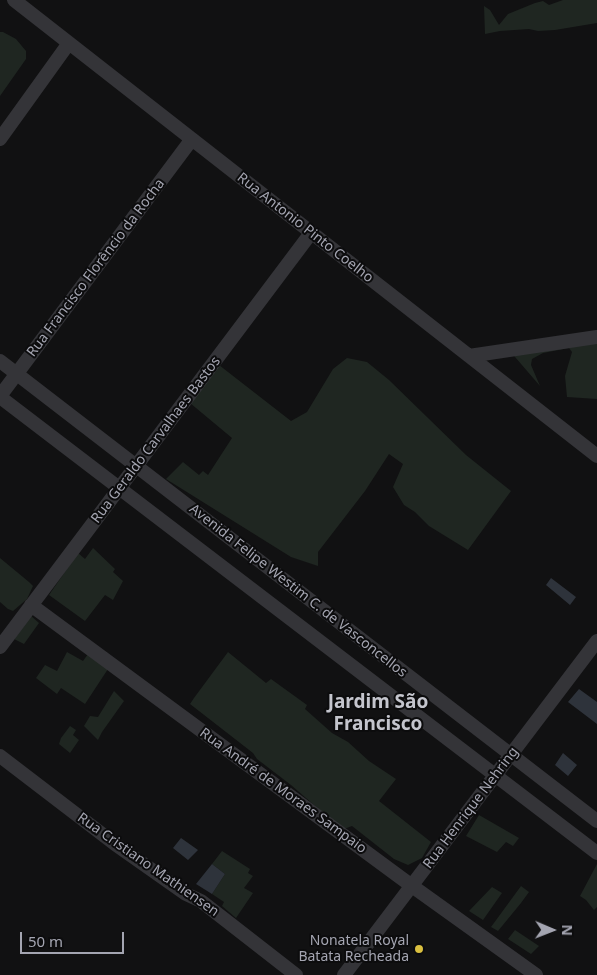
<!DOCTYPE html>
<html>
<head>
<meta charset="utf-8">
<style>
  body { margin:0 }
  #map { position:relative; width:597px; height:975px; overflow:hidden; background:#111112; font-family:"Noto Sans",sans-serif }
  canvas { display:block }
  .north { position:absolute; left:527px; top:905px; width:50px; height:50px; -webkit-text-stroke:4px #0c0c0d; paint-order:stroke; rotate:91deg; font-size:14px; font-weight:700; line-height:20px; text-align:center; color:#a4a5b1 }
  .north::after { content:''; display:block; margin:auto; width:18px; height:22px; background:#a4a5b1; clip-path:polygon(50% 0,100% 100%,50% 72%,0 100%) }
  .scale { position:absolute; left:20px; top:932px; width:104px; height:22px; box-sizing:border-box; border:2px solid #a4a5b1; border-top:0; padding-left:6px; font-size:15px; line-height:18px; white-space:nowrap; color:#a4a5b1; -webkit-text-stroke:4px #0c0c0d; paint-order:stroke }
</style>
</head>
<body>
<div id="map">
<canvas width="597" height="975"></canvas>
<div class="north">N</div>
<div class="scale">50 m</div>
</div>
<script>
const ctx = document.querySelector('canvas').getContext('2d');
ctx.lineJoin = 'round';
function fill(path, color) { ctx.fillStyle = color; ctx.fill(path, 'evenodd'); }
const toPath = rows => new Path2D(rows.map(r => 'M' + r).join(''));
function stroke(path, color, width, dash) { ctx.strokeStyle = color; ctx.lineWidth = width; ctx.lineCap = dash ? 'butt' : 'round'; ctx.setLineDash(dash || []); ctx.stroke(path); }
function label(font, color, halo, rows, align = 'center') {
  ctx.font = font + ' "Noto Sans",sans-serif'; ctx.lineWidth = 4; ctx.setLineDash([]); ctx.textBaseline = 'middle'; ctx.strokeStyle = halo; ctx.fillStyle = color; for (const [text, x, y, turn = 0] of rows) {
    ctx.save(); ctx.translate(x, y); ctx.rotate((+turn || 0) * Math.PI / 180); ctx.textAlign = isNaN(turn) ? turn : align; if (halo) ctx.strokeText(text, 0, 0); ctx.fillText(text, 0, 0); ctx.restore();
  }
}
fill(toPath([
  [563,0,597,0,597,23,555,30,538,31,529,29,500,31,485,34,484,6,490,10,499,25,508,14,535,3,543,1,549,5],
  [0,32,3,32,16,39,26,51,26,59,0,96],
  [597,342,597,399,567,397,565,376,572,352,569,348,543,353,532,359,531,365,540,386,509,350],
  [347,358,367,362,389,380,466,455,511,491,468,550,429,526,415,512,404,505,393,487,403,464,389,454,365,491,318,552,318,566,291,557,166,479,183,462,199,475,203,471,208,475,232,438,190,403,219,365,291,421,307,412,333,369],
  [93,548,115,569,113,572,123,581,113,600,105,595,85,621,49,595,78,553,85,559],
  [0,558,29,582,33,586,27,599,13,611,8,609,0,602],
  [30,615,39,623,24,644,14,639],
  [67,652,83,661,88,654,108,669,85,704,61,688,57,694,36,678,45,665,57,671],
  [228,652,266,683,271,679,307,705,305,709,332,733,348,742,369,761,396,779,379,801,431,842,422,858,408,865,394,859,352,826,344,829,314,805,291,785,257,759,253,753,190,704,194,698],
  [114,691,124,701,102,732,98,740,84,726,90,716,98,717],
  [70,726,76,730,73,735,79,740,70,753,59,744,61,738],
  [479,815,519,838,513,846,506,842,497,852,466,836],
  [222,851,250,869,248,873,253,876,244,888,253,893,236,918,222,906,224,902,212,894,225,874,212,864],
  [597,864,597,907,594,910,586,900,580,896],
  [521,886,529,892,521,903,498,931,491,927],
  [492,887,502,893,483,920,469,911],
  [515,930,539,946,531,954,508,939]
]), '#1f2621');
fill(toPath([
  [551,578,576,597,570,605,546,585],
  [579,689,597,702,597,724,568,702],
  [563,753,577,765,568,776,555,765],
  [181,838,198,850,188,860,173,848],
  [212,864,225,874,212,894,196,884]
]), '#2e333b');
stroke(toPath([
  [14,0,597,456],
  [0,139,69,43],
  [469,356,597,337],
  [0,361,597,821],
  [0,396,192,139],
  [0,397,597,853],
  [31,605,412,886,536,975],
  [0,647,311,233],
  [0,756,115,844,186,894,201,901,296,975],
  [344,975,597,641]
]), '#343438', 14);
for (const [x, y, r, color] of [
  [419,949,5,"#dac040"]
]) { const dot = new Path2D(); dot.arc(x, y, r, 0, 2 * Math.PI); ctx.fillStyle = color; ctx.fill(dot); stroke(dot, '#0c0c0d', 2); }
label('14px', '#a4a5b1', '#0c0c0d', [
  ["Rua Antonio Pinto Coelho",305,228,38],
  ["Rua Francisco Florêncio da Rocha",96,268,-53],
  ["Rua Geraldo Carvalhaes Bastos",156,440,-53],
  ["Avenida Felipe Westim C. de Vasconcellos",298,591,38],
  ["Rua André de Moraes Sampaio",283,791,36],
  ["Rua Henrique Nehring",471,808,-53],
  ["Rua Cristiano Mathiensen",148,865,35]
]);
label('14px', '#a4a5b1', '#0c0c0d', [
  ["Nonatela Royal",409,941],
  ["Batata Recheada",409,957]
], 'right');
label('bold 19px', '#c4c5cd', '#0c0c0d', [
  ["Jardim São",378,703],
  ["Francisco",378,725]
]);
</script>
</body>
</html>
